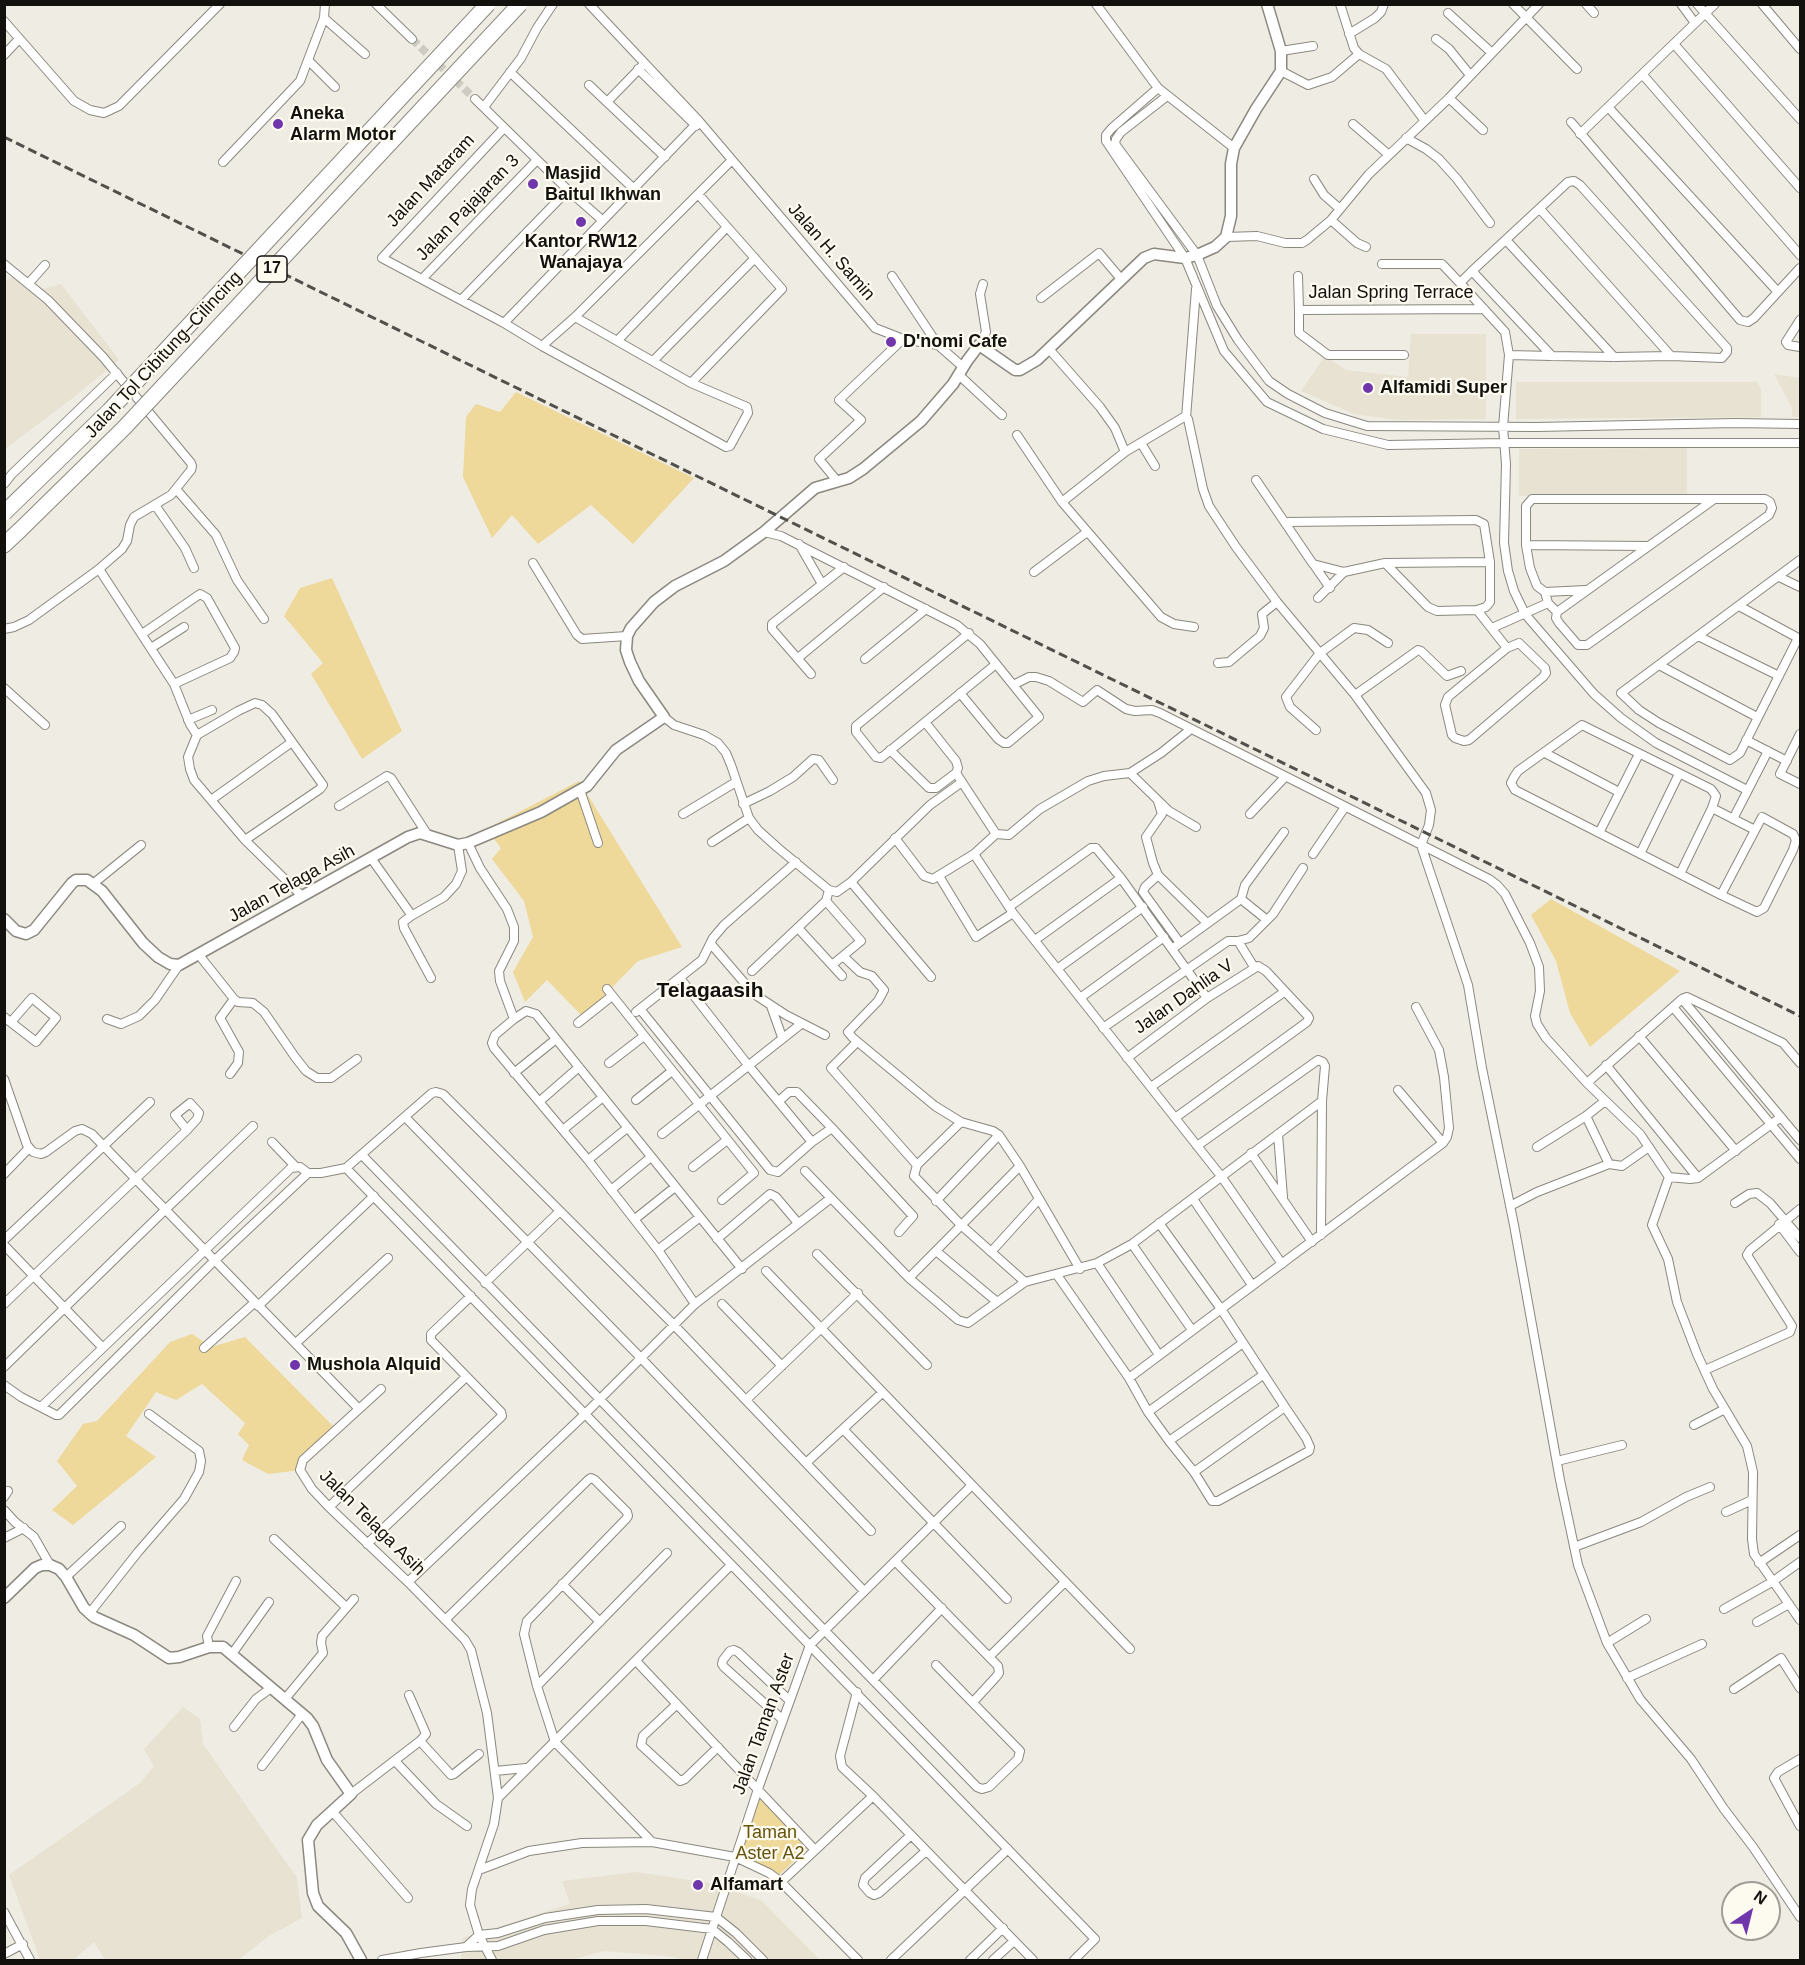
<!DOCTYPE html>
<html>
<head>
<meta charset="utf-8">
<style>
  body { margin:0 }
  #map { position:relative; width:1805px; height:1965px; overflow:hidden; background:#efece3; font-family:Arial,sans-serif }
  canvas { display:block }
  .frame { position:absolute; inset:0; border:6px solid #12110e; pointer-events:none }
  .north { position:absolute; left:1721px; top:1881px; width:60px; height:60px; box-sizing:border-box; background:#fdfaf0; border:2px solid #9f9d96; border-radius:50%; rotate:35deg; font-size:16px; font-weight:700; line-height:24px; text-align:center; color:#12110e }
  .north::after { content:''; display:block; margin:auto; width:21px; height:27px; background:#7036ac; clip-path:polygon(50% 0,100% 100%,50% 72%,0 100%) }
</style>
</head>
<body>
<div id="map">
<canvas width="1805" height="1965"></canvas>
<div class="frame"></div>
<div class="north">N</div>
</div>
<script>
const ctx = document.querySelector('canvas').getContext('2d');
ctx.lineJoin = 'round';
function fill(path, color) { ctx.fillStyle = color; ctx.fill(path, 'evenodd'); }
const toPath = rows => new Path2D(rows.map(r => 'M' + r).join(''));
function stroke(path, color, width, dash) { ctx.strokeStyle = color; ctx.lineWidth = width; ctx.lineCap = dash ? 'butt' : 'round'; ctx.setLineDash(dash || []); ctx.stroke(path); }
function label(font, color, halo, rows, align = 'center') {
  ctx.font = font + ' Arial,sans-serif'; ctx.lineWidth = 4.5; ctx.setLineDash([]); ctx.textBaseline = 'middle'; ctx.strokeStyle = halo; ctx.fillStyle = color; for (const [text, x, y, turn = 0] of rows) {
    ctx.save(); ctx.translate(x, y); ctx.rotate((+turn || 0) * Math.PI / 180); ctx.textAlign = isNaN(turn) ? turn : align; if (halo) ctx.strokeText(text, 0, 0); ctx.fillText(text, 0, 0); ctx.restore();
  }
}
fill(toPath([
  [19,272,43,289,61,284,119,360,74,397,5,449,5,282],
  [1411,334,1486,334,1486,419,1397,420,1354,414,1301,391,1325,356,1346,370,1408,377],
  [1774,374,1800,378,1800,417,1792,417,1792,408],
  [1756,381,1761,389,1761,417,1516,419,1516,382,1752,382],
  [1687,448,1687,496,1519,496,1519,449],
  [183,1707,200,1719,203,1744,297,1878,302,1918,269,1936,238,1960,105,1960,94,1942,73,1960,40,1960,9,1875,140,1783,154,1766,144,1749],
  [636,1872,716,1884,762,1901,820,1960,686,1960,667,1956,604,1951,571,1960,461,1960,463,1938,570,1904,562,1881]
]), '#e7e2d2');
fill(toPath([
  [516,392,694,478,633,544,591,505,538,544,512,515,492,538,463,477,466,417,476,404,500,412],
  [332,578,402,731,362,759,311,674,323,663,284,616,300,588],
  [579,781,682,947,638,961,583,1017,547,980,525,1002,513,972,533,937,524,901,492,859,501,848,486,829],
  [1551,899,1680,971,1590,1047,1570,1013,1556,961,1531,915],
  [192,1334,211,1347,245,1337,333,1426,301,1470,268,1474,242,1460,249,1445,238,1434,245,1423,202,1384,176,1400,156,1392,126,1436,156,1457,73,1525,52,1510,77,1486,57,1461,83,1424,97,1421,170,1342],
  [758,1792,809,1847,777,1877,738,1856]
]), '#eed99a');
stroke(toPath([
  [412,39,475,99]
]), '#cecbc3', 8, [8, 4]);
const minor = toPath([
  [376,4,412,39],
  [589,4,699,121,875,328,903,339,938,345,963,367],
  [1096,4,1158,88,1234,148],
  [1340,4,1354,48,1359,54,1386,69,1425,121],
  [1513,4,1577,69],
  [1586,4,1594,13],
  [1681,4,1695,23],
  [1697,4,1800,119],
  [1762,4,1800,49],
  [1448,13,1492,53],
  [324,18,365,54],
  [4,21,74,101,90,110,104,113,119,106,220,4],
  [1349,34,1375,18,1381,12,1384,4],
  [1436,39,1449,49,1470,75],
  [1674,44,1800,188],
  [1281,51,1313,46],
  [4,55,19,39],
  [308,60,335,87],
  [638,69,696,126],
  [1281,71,1308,85,1332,77,1359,54],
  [510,72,634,189],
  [1643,75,1800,255],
  [589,85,665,157],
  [1158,88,1112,128,1106,135,1106,141,1185,258,1224,351,1267,402,1323,429,1388,445,1504,443,1800,443],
  [1167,96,1121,132,1116,139,1115,144,1197,255,1217,306,1238,340,1269,381,1288,394,1325,413,1367,426,1536,427,1735,423,1800,424],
  [1449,98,1483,130],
  [475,99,568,190,602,220],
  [607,102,642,66],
  [484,107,521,58,537,28,553,4],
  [1608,107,1778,292],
  [1571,122,1740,320,1748,322,1754,318,1800,268],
  [1353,124,1389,155],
  [504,128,382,258,504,323,542,346,726,447,730,446,748,413,747,407,691,383,575,317],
  [1580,134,1715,4],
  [1406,138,1426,149,1439,159,1457,179,1490,223],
  [223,162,300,81,324,18,325,4],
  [1314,179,1324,195,1340,209],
  [1540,209,1671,356],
  [1331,220,1357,243,1366,247],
  [1226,237,1257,236,1285,243,1302,243,1307,240,1331,220,1369,174,1449,98,1539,4],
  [1506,240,1614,357],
  [4,264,48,300,103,357,191,463,192,466,191,470,171,495,134,517,130,525,127,541,122,549,99,569,29,620,14,627,4,629],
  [1382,264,1442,264,1460,283],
  [1472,271,1460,283,1505,332,1509,355,1503,427,1506,464,1504,543,1508,571,1514,591,1525,614,1594,694,1621,718,1656,743,1747,790],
  [892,276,938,345],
  [1298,276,1299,310],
  [422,279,537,160],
  [29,283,45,265],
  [1041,298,1099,253,1121,279],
  [461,300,568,190],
  [1800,320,1786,342,1788,345,1800,347],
  [504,323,699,121],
  [618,340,727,227],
  [979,345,986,332,980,294,983,284],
  [542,346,575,317,731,161],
  [1049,349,1100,407,1115,428,1125,452],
  [1404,355,1328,355,1299,333,1299,310,1484,309],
  [1509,355,1552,356,1614,357,1671,356,1722,358,1727,352,1727,348,1580,185,1574,181,1568,182,1472,271,1552,356],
  [653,361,755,258],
  [959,375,1002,415],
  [691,383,782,289,698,194],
  [1186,418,1196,289],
  [1017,435,1062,502],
  [1141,443,1155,466],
  [1256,480,1313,564,1344,572,1385,563,1428,607,1437,611,1477,610,1507,648],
  [838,482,819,459,861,420,839,400,903,339],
  [4,484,12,474,117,373],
  [176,489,216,535,237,580,264,619],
  [155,505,185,548,194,568],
  [1285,522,1476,520,1484,524,1490,562,1490,602,1486,607,1477,610],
  [764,532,781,536,957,625,980,644,1039,717,1008,743,1004,743,998,739,960,693],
  [799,544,822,584],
  [1526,545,1526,506,1532,499,1765,499,1770,502,1772,508,1769,515,1587,645,1578,645,1559,623,1556,618,1557,612,1713,500],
  [533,563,577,635,582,639,627,636],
  [1385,563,1490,562],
  [1314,565,1330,588],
  [99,569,174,684,190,724,197,735],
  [1034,572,1087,532],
  [1779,577,1800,587],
  [1545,592,1586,590],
  [1318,598,1344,572],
  [1739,606,1800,639],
  [1557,612,1548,603,1545,592,1537,586,1530,568,1526,545,1648,546],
  [1194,627,1174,624,1161,617,1062,502,1125,452,1184,417,1188,419,1203,489,1209,506,1236,547,1277,602,1355,695,1426,793,1431,810,1429,825,1421,845,1468,985,1482,1068,1514,1225,1560,1480,1578,1565,1607,1643,1640,1699,1691,1759,1724,1809,1753,1847,1800,1917],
  [1492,628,1548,603],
  [969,633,856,726,856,732,876,757,881,758,996,664],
  [142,634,200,594,207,598,235,648,234,652,230,658,174,684],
  [1698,636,1779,676],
  [1798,638,1740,753,1730,760,1659,723,1639,710,1621,693,1800,560],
  [1519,643,1545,668,1546,673,1543,677,1469,740,1464,741,1455,738,1452,735,1445,705,1448,697,1507,648,1519,643],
  [151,648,184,627],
  [798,658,884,587],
  [865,659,926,609],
  [1218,663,1229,662,1260,636,1264,628,1262,614,1277,602],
  [1659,665,1757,717],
  [811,674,772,629,772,624,844,567],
  [1013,685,1029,677,1036,677,1049,681,1083,702,1097,690,1126,709,1135,711,1152,710,1160,713,1489,879,1497,885,1505,894,1530,943,1539,967,1540,991,1535,1016,1537,1024,1546,1038,1587,1083,1640,1134,1669,1177,1690,1179,1698,1178,1781,1117],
  [4,688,45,725],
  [1355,695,1418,650,1421,651,1447,676,1461,671],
  [664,717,674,725,704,735,718,743,726,753,731,765,749,818,758,830,778,848,829,890,837,892,851,882,930,805,962,782],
  [188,720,212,710],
  [1316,730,1290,707,1286,697,1320,653,1354,628,1368,630,1388,643],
  [1800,734,1780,774,1800,784],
  [1746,740,1787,761],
  [890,750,929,788,936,788,956,773,958,768,956,761,925,722],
  [1545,753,1619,792],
  [956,773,996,834,1009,835,1040,809,1088,781,1104,776,1130,773,1161,753,1191,729],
  [1130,773,1169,811,1196,827],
  [580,790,598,843],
  [211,800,292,742],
  [1158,801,1162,814,1146,837,1153,863,1158,875,1207,923],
  [743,804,770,791,793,777,813,759,819,760,833,780],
  [339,806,387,776,391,778,427,834],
  [1712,808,1755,830],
  [683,814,736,782],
  [1250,814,1285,777],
  [1733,819,1768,751],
  [1599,833,1639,754],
  [895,838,924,876,933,879,974,854,996,834],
  [245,840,320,789,323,785,272,714,262,705,255,703,238,711,197,735,188,757,190,769,194,780,245,840,302,896],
  [712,842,749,818],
  [468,843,480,868,507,909,514,927,514,941,499,971,500,981,514,1019],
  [974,854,1013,913,1221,1176,1282,1264],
  [1313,854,1345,807],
  [1640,854,1679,774],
  [371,858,410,913,411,916,403,922,404,928,431,978],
  [1680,874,1712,808,1716,796,1711,789,1582,725,1518,771,1514,777,1511,783,1515,790,1721,895,1757,912,1764,908,1793,850,1796,840,1793,834,1762,817,1721,895],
  [1158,875,1145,887,1143,892,1180,943],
  [939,876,976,937,1013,913],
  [851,882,931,977],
  [94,883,141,845],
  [1241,899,1245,885,1284,832],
  [826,901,861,941,832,965],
  [1009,907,1091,848,1096,848,1121,878,1207,998],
  [411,916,444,897,456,884,462,871,458,845],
  [798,928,842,976],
  [1035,940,1121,878],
  [1238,941,1254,967],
  [711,944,754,994,786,1015,825,1035],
  [1172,949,1241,899,1267,920],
  [199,955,234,999,238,1002,253,1003,264,1012,295,1057,306,1071,317,1078,331,1078,357,1059],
  [843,956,860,972,872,976,884,990,878,1001,848,1032,853,1038,935,1106,961,1122,993,1131,999,1135,1020,1166,1080,1269],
  [1057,969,1143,907],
  [752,971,826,901,829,890],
  [607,989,754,1173,722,1200],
  [1080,998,1164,937],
  [1682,999,1800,1140],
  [771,1006,782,1037],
  [1673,1007,1800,1159],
  [640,1009,770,1170,778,1172,812,1142,748,1065,680,978],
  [636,1012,702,960,713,938,724,925,796,862],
  [4,1017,35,1041,36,1042,56,1018,32,998,11,1022],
  [107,1019,121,1024,139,1016,155,1000,179,965],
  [578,1023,612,996],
  [1103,1028,1228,941,1238,941,1249,938,1273,914,1303,868],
  [1639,1036,1736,1151],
  [857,1042,831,1068,917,1165],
  [1127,1058,1207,998,1258,966,1266,971,1308,1016,1309,1018,1307,1022,1175,1118],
  [609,1063,644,1036],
  [1606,1065,1698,1178],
  [514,1073,556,1039],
  [230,1074,238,1063,239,1052,220,1018,234,999],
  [4,1079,27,1145,33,1152,41,1154,46,1152,75,1131,82,1129,92,1134,359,1409,303,1460,300,1470,312,1489,329,1507,408,1582,465,1640,471,1650,487,1713,498,1798,494,1824,472,1889,470,1905,479,1935,492,1960],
  [1587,1083,1682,999,1687,997,1783,1043,1800,1063],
  [1151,1087,1284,992],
  [1398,1090,1443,1143],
  [636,1100,672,1071],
  [540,1101,579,1067],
  [779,1101,789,1092,797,1092,832,1128,913,1216,899,1232],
  [1605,1101,1586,1116,1609,1164],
  [405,1117,639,1356,864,1591],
  [961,1122,917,1165,914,1176,961,1225,1025,1282],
  [564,1129,603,1097],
  [662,1134,801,1024],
  [1278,1134,1283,1197],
  [272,1142,295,1166],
  [812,1142,832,1128],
  [1197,1146,1318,1060,1323,1062,1325,1066,1322,1101,1321,1235],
  [1537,1147,1586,1116],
  [1251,1153,1312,1242],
  [362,1155,977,1787,982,1789,989,1787,1018,1759,1020,1751,936,1665],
  [588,1160,627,1128],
  [693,1167,727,1140],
  [346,1168,1095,1939,1074,1960],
  [805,1171,831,1198],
  [4,1174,29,1148],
  [1669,1177,1652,1225,1668,1259,1677,1302,1697,1354,1713,1389,1747,1446,1753,1472,1752,1539,1754,1554,1800,1620],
  [611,1190,651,1157],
  [1193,1199,1252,1285],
  [936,1201,999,1135],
  [1735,1203,1749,1194,1757,1193,1770,1203,1800,1238],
  [1510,1206,1537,1192,1609,1164,1622,1166,1649,1147],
  [635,1219,675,1187],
  [1159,1223,1221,1309,1285,1407,1194,1472],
  [1779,1224,1800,1252],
  [717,1239,770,1194,776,1197,798,1223],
  [4,1240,150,1102],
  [1132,1244,1192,1330],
  [4,1245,102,1347],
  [658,1250,700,1217],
  [936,1251,996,1301],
  [991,1252,1039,1199],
  [817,1254,927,1365],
  [1097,1263,1159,1355],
  [766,1271,1130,1649],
  [1057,1275,1129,1378,1148,1412,1169,1441,1194,1472,1212,1501,1218,1501,1309,1451,1310,1447,1306,1438,1285,1407],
  [909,1278,1020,1166],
  [485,1283,560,1211],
  [4,1304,187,1130,197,1119,199,1113,190,1103,175,1115,187,1130],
  [695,1304,658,1250,588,1160,494,1048,492,1043,495,1035,514,1019,526,1011,536,1014,742,1269],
  [722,1304,782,1366],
  [258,1306,374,1196],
  [296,1343,388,1258],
  [204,1348,254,1303],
  [4,1367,165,1210,253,1126],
  [1705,1370,1790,1332,1792,1326,1747,1255,1750,1250,1800,1209],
  [1129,1378,1443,1143,1447,1137,1449,1128,1444,1077,1439,1050,1416,1007],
  [4,1385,21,1397,56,1415,59,1415,214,1261,308,1173],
  [746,1400,858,1293],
  [41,1407,291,1168,300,1167,308,1173,321,1173,346,1168,432,1093,436,1092,443,1094,674,1325,871,1531],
  [359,1409,381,1389],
  [1148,1412,1243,1343],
  [1694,1425,1725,1409],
  [843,1429,1007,1599],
  [1169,1441,1263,1375],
  [1557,1461,1622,1445],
  [806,1463,882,1393],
  [4,1497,8,1491],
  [329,1507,466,1377],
  [4,1510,15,1522,34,1537,50,1565],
  [1726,1512,1752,1500],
  [4,1538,24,1528],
  [274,1539,346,1607],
  [367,1544,502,1416,501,1412,431,1340,431,1334,471,1296],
  [1574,1547,1641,1522,1686,1497,1710,1487],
  [895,1561,998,1666,999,1673,996,1677,974,1701],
  [1759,1563,1800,1535],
  [66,1577,121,1526],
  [408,1582,582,1417,695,1304,831,1198,909,1278,958,1320,968,1323,1025,1282,1097,1263,1132,1244,1322,1101],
  [562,1584,600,1622],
  [1724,1609,1772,1582,1800,1562],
  [89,1614,138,1552,184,1499,199,1472,201,1461,199,1451,149,1414],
  [445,1620,588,1480,591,1478,595,1480,627,1512,628,1516,626,1519,527,1621,524,1634,537,1686,555,1742,652,1842],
  [1757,1622,1789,1604],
  [1607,1643,1646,1619],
  [209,1647,207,1636,236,1581],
  [232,1654,269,1602],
  [990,1656,1065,1582],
  [636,1661,815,1850],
  [1627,1678,1702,1644],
  [873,1680,942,1608],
  [537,1686,667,1553],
  [1734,1689,1781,1658,1800,1688],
  [857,1692,840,1756,842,1767,873,1796,1033,1960],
  [285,1699,323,1653,321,1643,322,1636,354,1599],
  [677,1704,643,1736,641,1745,680,1781,685,1779,718,1747],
  [782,1719,724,1667,722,1664,723,1660,730,1651,734,1650,738,1652,789,1700],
  [234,1727,256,1699,271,1688],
  [420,1741,451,1775,454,1774,479,1754],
  [1800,1759,1778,1772,1774,1778,1800,1826],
  [395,1761,436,1804,467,1826],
  [262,1766,302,1714],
  [495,1771,526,1768],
  [351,1794,420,1741,426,1734,409,1695],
  [498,1798,731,1565],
  [332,1811,408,1898],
  [911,1835,865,1878,863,1885,870,1893,874,1895,879,1893,926,1851],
  [479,1870,529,1851,582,1843,652,1842,735,1857,769,1873,781,1882,858,1960],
  [781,1882,873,1796],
  [4,1912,30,1960],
  [466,1947,479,1935,498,1933,545,1918,598,1910,646,1909,716,1917,736,1933,763,1960],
  [4,1954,23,1944],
  [382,1960,421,1953,466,1947,498,1946,544,1930,598,1921,646,1921,712,1929,728,1942,747,1960],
  [702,1960,758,1789,810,1645,972,1485],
  [891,1960,1008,1849],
  [970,1960,1003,1928],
  [993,1960,1014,1941]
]);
const tertiary = toPath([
  [4,919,16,931,26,934,34,930,72,883,76,880,87,880,102,891,143,943,158,957,170,964,179,965,408,837,420,833,458,845,468,843,541,812,587,786,616,750,664,717,639,681,630,662,626,650,627,636,631,628,654,602,675,586,724,561,764,532,815,488,849,478,863,469,921,421,953,384,967,361,979,345,1015,370,1020,370,1037,360,1144,258,1154,254,1185,258,1197,255,1215,247,1226,237,1231,216,1231,164,1234,148,1256,109,1281,71,1281,51,1267,4],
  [4,1598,35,1568,42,1565,50,1565,59,1569,66,1577,84,1608,94,1617,134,1635,169,1658,179,1657,209,1647,223,1647,307,1718,313,1726,327,1760,351,1794,317,1825,308,1840,313,1893,318,1906,346,1933,361,1960]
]);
const motorway = toPath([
  [4,545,20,530]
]);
stroke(minor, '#8a887f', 10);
stroke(tertiary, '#8a887f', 13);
stroke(motorway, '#8a887f', 17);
stroke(minor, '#fff', 8);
stroke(tertiary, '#fff', 10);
stroke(motorway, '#fff', 15);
stroke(toPath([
  [4,137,1800,1016]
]), '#52504b', 3, [9, 4.5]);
const motorwayBridge = toPath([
  [4,513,109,411,488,4],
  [20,530,124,428,520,4]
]);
stroke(motorwayBridge, '#8a887f', 17, []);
stroke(motorwayBridge, '#fff', 15);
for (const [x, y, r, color] of [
  [278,124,6,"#7036ac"],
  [533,184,6,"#7036ac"],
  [581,222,6,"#7036ac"],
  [891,342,6,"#7036ac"],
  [1368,388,6,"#7036ac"],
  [295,1365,6,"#7036ac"],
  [698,1885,6,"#7036ac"]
]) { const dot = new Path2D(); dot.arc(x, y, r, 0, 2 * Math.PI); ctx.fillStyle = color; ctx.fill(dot); stroke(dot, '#fdfaf0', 2); }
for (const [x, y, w] of [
  [272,269,30]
]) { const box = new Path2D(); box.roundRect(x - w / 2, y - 13, w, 26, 4.5); ctx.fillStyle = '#fdfaf0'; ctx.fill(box); stroke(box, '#12110e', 1.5); }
label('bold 16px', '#12110e', null, [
  ["17",272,269]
]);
label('bold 18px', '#12110e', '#fdfaf0', [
  ["Aneka",290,114],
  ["Alarm Motor",290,135],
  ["Masjid",545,174],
  ["Baitul Ikhwan",545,195],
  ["Kantor RW12",581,242,"center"],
  ["Wanajaya",581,263,"center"],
  ["D'nomi Cafe",903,342],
  ["Alfamidi Super",1380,388],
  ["Mushola Alquid",307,1365],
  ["Alfamart",710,1885]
], 'left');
label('18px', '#12110e', '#fdfaf0', [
  ["Jalan Mataram",431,181,-47],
  ["Jalan Pajajaran 3",468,208,-46],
  ["Jalan H. Samin",831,252,49],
  ["Jalan Spring Terrace",1391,293],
  ["Jalan Tol Cibitung–Cilincing",164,355,-47],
  ["Jalan Telaga Asih",292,884,-29],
  ["Jalan Dahlia V",1184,997,-35],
  ["Jalan Telaga Asih",372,1523,45],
  ["Jalan Taman Aster",764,1724,-70]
]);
label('18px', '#66530c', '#fdfaf0', [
  ["Taman",770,1833],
  ["Aster A2",770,1854]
]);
label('bold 21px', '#12110e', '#fdfaf0', [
  ["Telagaasih",710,991]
]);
</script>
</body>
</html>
